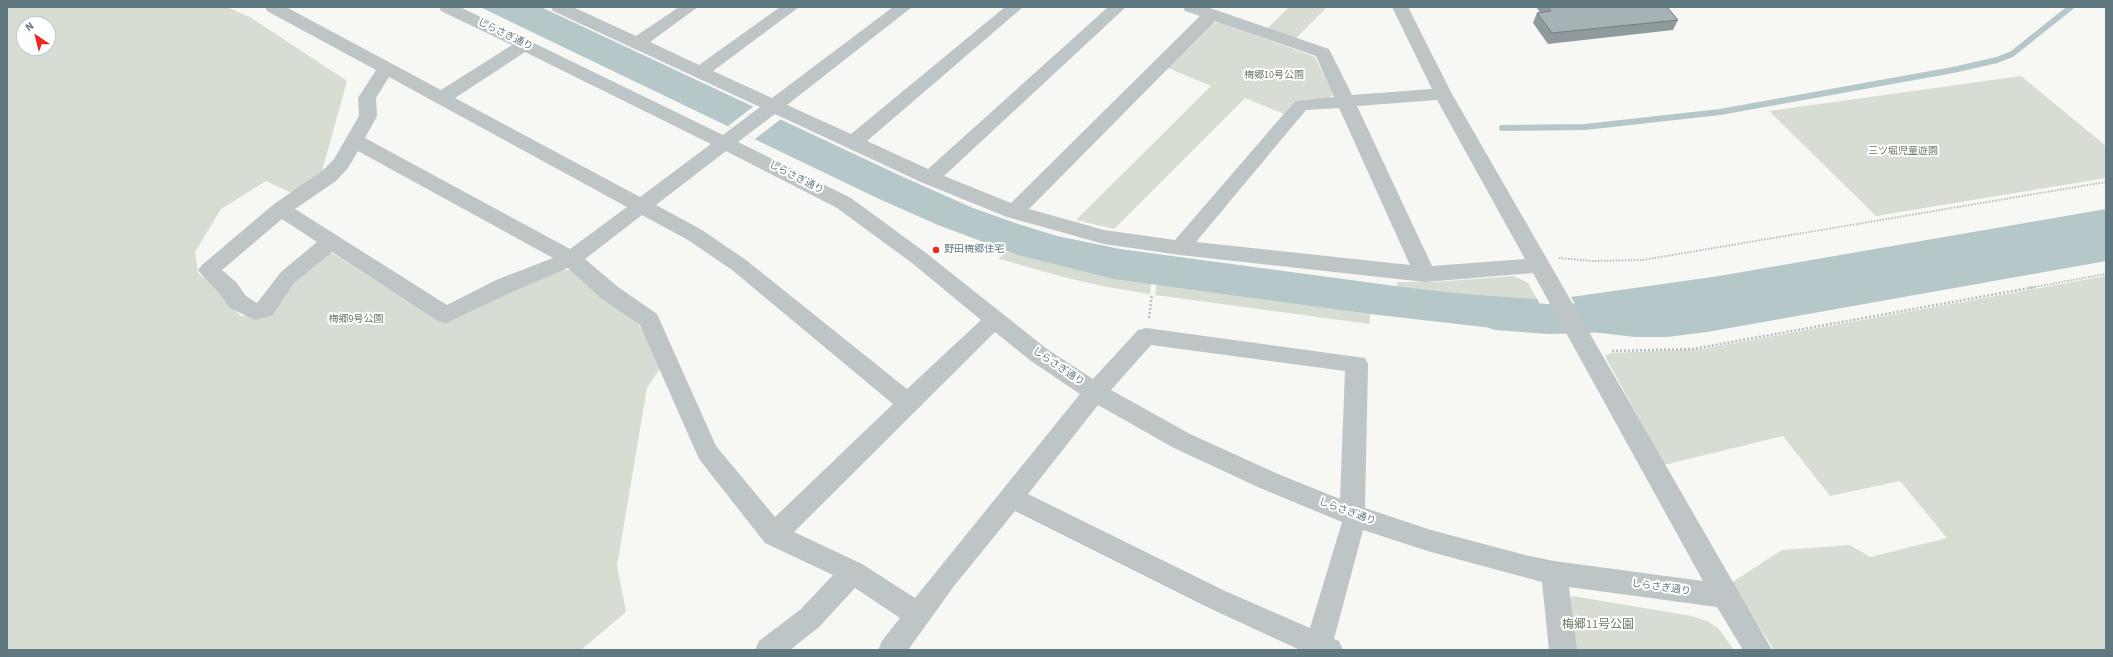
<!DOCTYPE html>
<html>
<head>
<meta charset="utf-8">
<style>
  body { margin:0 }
  #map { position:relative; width:2113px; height:657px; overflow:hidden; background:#f7f7f4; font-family:"Source Sans 3",sans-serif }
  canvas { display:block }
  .frame { position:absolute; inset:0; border:8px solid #607981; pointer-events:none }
  .north { position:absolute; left:16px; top:16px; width:40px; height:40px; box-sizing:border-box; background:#fff; border:1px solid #bfc9cd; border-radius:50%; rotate:325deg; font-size:11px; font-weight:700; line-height:16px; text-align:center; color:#607981 }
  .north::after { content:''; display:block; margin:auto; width:14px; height:18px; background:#ee281e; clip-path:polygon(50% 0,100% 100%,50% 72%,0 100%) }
</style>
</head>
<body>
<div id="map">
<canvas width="2113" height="657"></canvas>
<div class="frame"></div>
<div class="north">N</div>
</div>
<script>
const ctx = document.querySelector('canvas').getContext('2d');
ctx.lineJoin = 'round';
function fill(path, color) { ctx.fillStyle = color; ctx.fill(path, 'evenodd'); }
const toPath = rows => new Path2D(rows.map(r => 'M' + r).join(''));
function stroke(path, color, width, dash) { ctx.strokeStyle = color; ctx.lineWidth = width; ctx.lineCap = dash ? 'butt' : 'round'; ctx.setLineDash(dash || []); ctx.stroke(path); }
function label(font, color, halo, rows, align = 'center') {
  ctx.font = font + ' "Source Sans 3","Noto Sans JP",sans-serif'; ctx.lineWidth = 4; ctx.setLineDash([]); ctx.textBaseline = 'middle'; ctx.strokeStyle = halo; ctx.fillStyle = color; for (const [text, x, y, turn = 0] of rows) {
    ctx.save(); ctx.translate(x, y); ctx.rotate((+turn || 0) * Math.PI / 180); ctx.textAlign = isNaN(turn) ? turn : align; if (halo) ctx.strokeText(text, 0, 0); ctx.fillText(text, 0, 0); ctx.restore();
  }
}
fill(toPath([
  [7,7,227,7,250,17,347,81,321,175,294,194,266,181,221,209,195,252,198,273,216,288,229,305,241,316,263,316,274,313,300,275,322,255,332,253,442,322,501,293,563,270,573,270,638,324,645,334,661,367,647,388,617,566,626,612,581,650,7,650],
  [24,24,48,24,48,48,24,48],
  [1289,7,1327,7,1295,39,1267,29],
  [1220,22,1315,57,1333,94,1329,98,1294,101,1284,114,1245,98,1114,229,1076,220,1211,86,1168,68,1212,23],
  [2021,76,2106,146,2106,178,1876,216,1769,111],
  [1005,251,1113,279,1151,284,1150,294,1107,287,1067,278,999,259],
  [1514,276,1528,283,1537,299,1467,294,1397,287,1397,282,1435,282],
  [2106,276,2106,650,1774,650,1731,583,1782,550,1850,545,1870,557,1947,538,1900,481,1830,496,1783,436,1664,465,1605,356,1611,353,1702,349],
  [1157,284,1370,314,1370,324,1155,295],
  [1573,596,1691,616,1707,621,1718,628,1734,650,1575,650,1569,599]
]), '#d8ddd3');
fill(toPath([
  [480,7,541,7,901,176,973,208,1015,223,1057,236,1120,249,1410,288,1467,294,1537,299,1556,333,1501,329,1370,314,1113,279,1018,255,938,225,877,198],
  [2106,209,2106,261,1707,332,1667,337,1635,337,1592,332,1571,297,1719,276]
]), '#b5c7c8');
fill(toPath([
  [754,106,781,119,755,139,728,126]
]), '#f7f7f4');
stroke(toPath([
  [1502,128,1585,127,1720,112,1953,70,1997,60,2012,54,2071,7]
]), '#b5c7c8', 6);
fill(toPath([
  [1638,297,1652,302,1658,312,1652,322,1638,327,1590,333,1548,334,1495,330,1481,325,1475,315,1481,305,1495,300,1548,304,1590,303,1638,297]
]), '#b5c7c8');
stroke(toPath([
  [1559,258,1593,261,1643,260,2106,182],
  [2029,288,2106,274]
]), '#b8bdbf', 2, [1.5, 1.5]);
stroke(toPath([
  [1149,318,1152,294],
  [1612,351,1693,349,2035,287]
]), '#b8bdbf', 2.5, [2, 2]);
fill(toPath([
  [265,7,286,7,441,90,512,45,441,11,439,7,460,7,723,135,760,107,553,11,551,7,573,7,636,36,679,7,698,7,650,42,699,65,780,7,799,7,713,71,772,98,893,7,912,7,787,105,851,134,1005,7,1023,7,867,141,928,169,1108,7,1126,7,944,176,1011,203,1200,16,1185,11,1183,7,1207,7,1329,49,1352,95,1432,89,1392,7,1408,7,1452,94,1772,650,1743,650,1717,607,1569,587,1577,650,1549,650,1542,582,1431,552,1363,530,1334,639,1339,641,1343,650,1300,650,1207,607,1015,511,954,586,908,650,878,650,882,641,900,618,855,588,819,627,790,650,755,650,759,641,801,609,833,575,765,543,699,459,640,325,602,299,568,268,512,292,446,323,438,321,332,252,295,282,273,315,255,320,230,308,220,294,202,275,198,270,202,265,274,204,322,171,334,159,359,116,358,98,376,70,267,11,265,7],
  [1215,21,1316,56,1334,97,1295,101,1175,240,1104,230,1029,209,1215,21],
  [525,52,711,144,640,197,455,98,525,52],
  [389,77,627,207,570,249,365,138,377,116,376,98,389,77],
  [1437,100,1525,259,1432,266,1357,106,1437,100],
  [1339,108,1410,265,1196,242,1306,110,1339,108],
  [775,114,923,183,1007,217,1104,244,1180,255,1425,282,1533,273,1703,581,1554,561,1525,555,1431,530,1365,508,1368,364,1365,358,1146,328,1138,330,1093,379,1047,349,926,253,851,198,738,142,775,114],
  [358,151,553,258,496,280,447,305,295,209,336,181,348,168,358,151],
  [726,151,837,208,912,263,981,320,907,389,746,260,702,230,656,205,726,151],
  [642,215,688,240,732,270,893,404,775,517,716,446,657,314,618,287,585,259,642,215],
  [282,219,317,242,281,272,257,303,246,296,236,282,222,270,282,219],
  [995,332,1031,361,1080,394,915,598,862,564,794,532,995,332],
  [1151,345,1345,371,1340,499,1278,474,1190,434,1111,390,1151,345],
  [1098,405,1174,448,1260,488,1342,522,1310,628,1225,591,1028,494,1098,405]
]), '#bdc5c7');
fill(toPath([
  [1536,7,1667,7,1678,20,1673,30,1548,44,1533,23,1537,13,1540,12]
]), '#8f9a9d');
const building = toPath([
  [1548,7,1667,7,1678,20,1552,33,1537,13,1551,11,1548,7]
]);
fill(building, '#a6b3b6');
stroke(building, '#747d7f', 1);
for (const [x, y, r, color] of [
  [936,250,4,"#ee281e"]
]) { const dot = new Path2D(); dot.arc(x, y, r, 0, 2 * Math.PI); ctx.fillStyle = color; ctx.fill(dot); stroke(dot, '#fff', 1.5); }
label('10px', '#607981', '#fff', [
  ["しらさぎ通り",505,35,26],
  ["しらさぎ通り",796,178,27],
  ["しらさぎ通り",1058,367,34],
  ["しらさぎ通り",1347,512,20],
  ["しらさぎ通り",1661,588,8]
]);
label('10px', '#697960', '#fff', [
  ["梅郷10号公園",1274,76],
  ["三ツ堀児童遊園",1903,152],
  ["梅郷9号公園",356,320]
]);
label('10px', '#607981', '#fff', [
  ["野田梅郷住宅",944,250]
], 'left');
label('12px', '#697960', '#fff', [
  ["梅郷11号公園",1598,625]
]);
</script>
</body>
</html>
